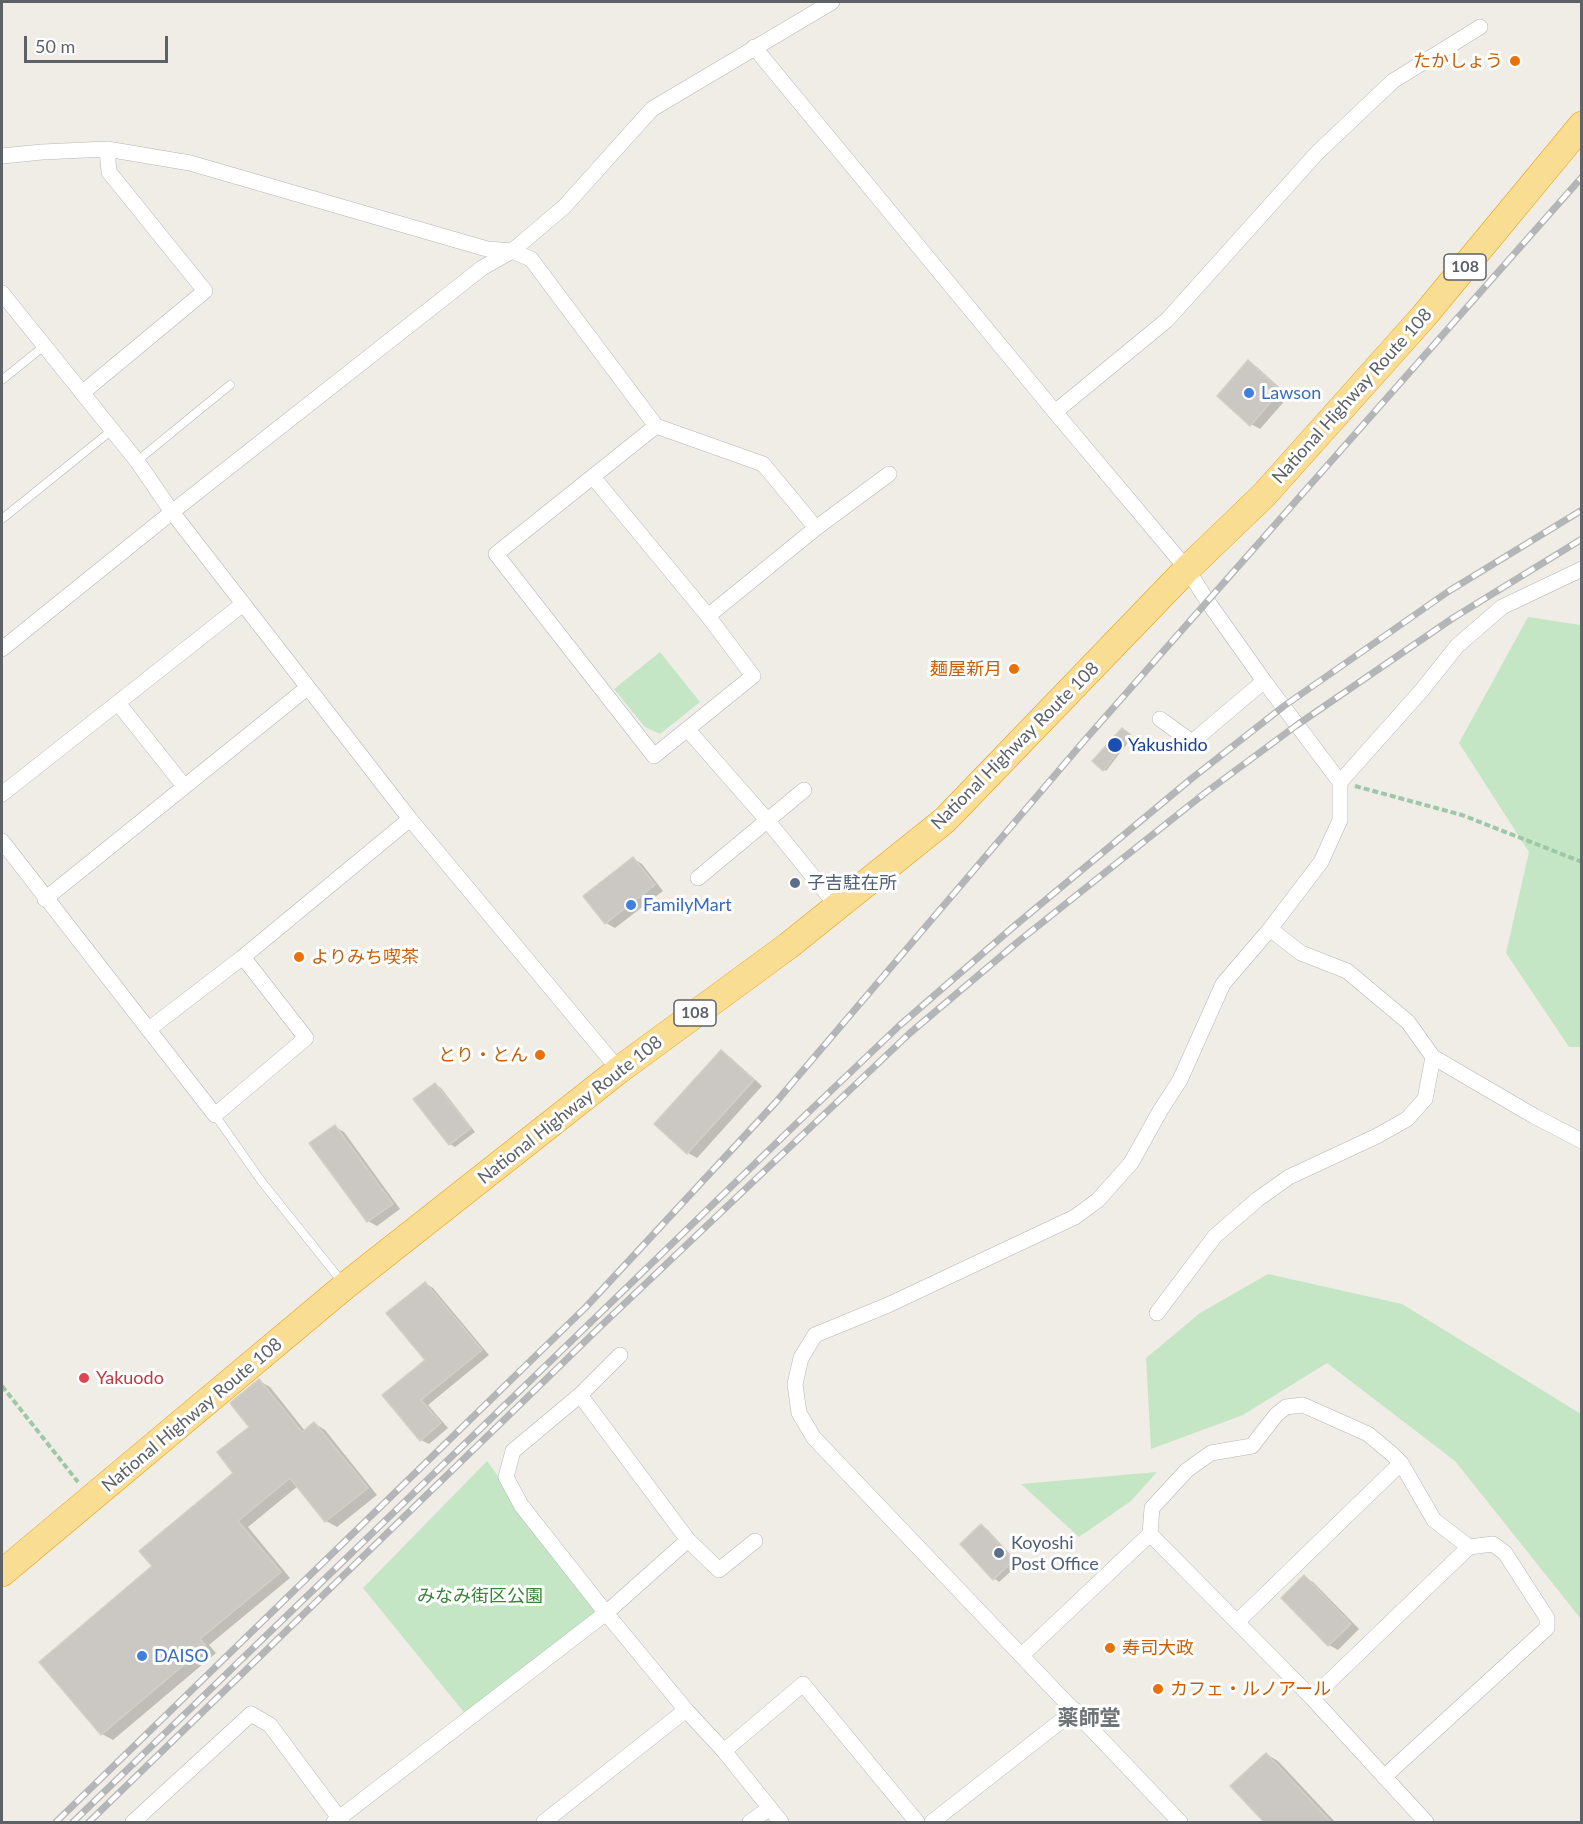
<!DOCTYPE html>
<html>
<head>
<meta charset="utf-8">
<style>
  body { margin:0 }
  #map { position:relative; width:1583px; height:1824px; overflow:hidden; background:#efede6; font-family:Lato,sans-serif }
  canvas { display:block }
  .frame { position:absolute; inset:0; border:3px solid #5e6266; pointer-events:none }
  .scale { position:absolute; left:24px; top:36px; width:144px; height:27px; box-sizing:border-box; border:3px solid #5e6266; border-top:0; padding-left:8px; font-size:18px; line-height:21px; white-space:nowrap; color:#5e6266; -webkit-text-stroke:4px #fff; paint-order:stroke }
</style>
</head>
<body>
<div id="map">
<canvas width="1583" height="1824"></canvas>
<div class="frame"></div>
<div class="scale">50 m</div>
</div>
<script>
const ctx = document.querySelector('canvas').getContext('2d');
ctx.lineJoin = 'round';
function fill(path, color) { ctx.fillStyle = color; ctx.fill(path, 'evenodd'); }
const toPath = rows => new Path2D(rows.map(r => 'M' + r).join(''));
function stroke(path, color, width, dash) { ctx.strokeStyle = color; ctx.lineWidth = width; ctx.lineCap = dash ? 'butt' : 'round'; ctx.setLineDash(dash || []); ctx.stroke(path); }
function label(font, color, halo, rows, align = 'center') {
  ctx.font = font + ' Lato,"Noto Sans JP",sans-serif'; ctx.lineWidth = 6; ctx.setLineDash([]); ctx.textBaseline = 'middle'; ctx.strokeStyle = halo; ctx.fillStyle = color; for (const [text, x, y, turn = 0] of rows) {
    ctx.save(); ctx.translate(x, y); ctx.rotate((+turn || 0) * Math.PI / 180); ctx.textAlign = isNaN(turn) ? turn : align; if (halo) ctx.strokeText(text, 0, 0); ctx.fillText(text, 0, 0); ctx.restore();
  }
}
fill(toPath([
  [1528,617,1581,625,1581,1047,1569,1047,1506,953,1529,852,1459,743],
  [660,652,700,702,660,734,645,727,614,689],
  [1268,1274,1402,1304,1581,1414,1581,1619,1455,1461,1327,1363,1243,1415,1151,1449,1146,1358,1200,1313],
  [487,1461,598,1612,467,1716,363,1588],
  [1157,1472,1131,1501,1079,1537,1021,1484]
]), '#c5e6c4');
fill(toPath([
  [1248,362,1257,367,1289,396,1260,429,1251,424],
  [1125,731,1132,737,1106,771,1094,761],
  [634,859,642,864,663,891,615,928,606,923],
  [722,1052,730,1057,762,1086,697,1158,688,1153,656,1124],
  [435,1084,441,1088,475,1132,455,1147,450,1144],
  [335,1127,344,1132,400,1209,377,1226,368,1221],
  [425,1283,433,1288,489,1355,428,1405,448,1428,429,1444,421,1440,384,1396,427,1360],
  [259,1381,270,1387,305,1431,314,1423,325,1430,377,1495,337,1527,326,1521,298,1486,248,1527,290,1578,209,1645,216,1653,113,1740,102,1734,154,1566,236,1473,251,1427],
  [982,1526,987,1529,1019,1564,999,1582,994,1578],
  [1304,1577,1313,1582,1359,1629,1338,1650,1329,1645],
  [1266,1754,1278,1761,1335,1822,1266,1822,1232,1786]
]), '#0003');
const building = toPath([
  [1248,360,1281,390,1250,426,1217,396,1248,360],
  [1122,728,1131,735,1103,771,1092,761,1122,728],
  [633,857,655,885,605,924,583,896,633,857],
  [721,1050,754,1080,687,1154,654,1124,721,1050],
  [435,1083,471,1128,449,1145,413,1099,435,1083],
  [335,1125,393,1204,367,1222,309,1143,335,1125],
  [425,1282,482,1350,421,1400,441,1423,420,1441,382,1395,425,1360,386,1313,425,1282],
  [259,1379,302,1432,314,1422,368,1488,325,1522,290,1478,238,1521,281,1572,200,1639,206,1646,101,1735,39,1662,152,1566,139,1551,233,1473,217,1452,249,1427,230,1403,259,1379],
  [981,1524,1014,1560,993,1580,960,1544,981,1524],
  [1304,1575,1351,1624,1328,1646,1281,1598,1304,1575],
  [1266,1753,1331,1822,1264,1822,1230,1786,1266,1753]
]);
fill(building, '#cbc8c4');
stroke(building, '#d4cfc5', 1.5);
const lane = toPath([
  [2,380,44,346],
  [137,461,230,385],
  [2,519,112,430],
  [215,1115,262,1182,343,1283]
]);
const street = toPath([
  [754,47,1055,412,1187,569,1208,602,1264,681,1340,782,1340,820,1321,862,1270,929,1223,984,1180,1080,1160,1111,1131,1163,1098,1200,1075,1217,888,1305,815,1335,801,1358,795,1384,799,1413,814,1438,1180,1822],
  [2,156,42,152,107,149,190,163,487,249,512,251,531,259,656,426,763,464,816,528],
  [2,293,137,461,172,512,410,819,619,1070],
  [82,393,205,291,109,172,107,149],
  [1055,412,1167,320,1317,153,1393,81,1480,27],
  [593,477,708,616,753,676,654,756,496,554,656,426],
  [708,616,816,528,889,474],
  [2,649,172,512,482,268,512,251,564,207,652,109,832,2],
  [118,703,184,786],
  [1160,719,1192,742,1264,681],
  [688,730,767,820,837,906],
  [1340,782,1422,690,1457,646,1502,607,1582,569],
  [2,794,243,604],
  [2,841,215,1115,306,1038,243,957],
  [698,878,804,790],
  [45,899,307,688],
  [1270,929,1301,953,1347,971,1408,1022,1433,1057,1534,1116,1582,1141],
  [149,1029,243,957,410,819],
  [1157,1313,1215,1236,1258,1199,1289,1177,1377,1136,1407,1119,1425,1099,1433,1057],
  [580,1395,620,1355],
  [1150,1534,1152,1508,1187,1470,1211,1453,1252,1446,1276,1415,1286,1407,1303,1405,1368,1434,1392,1454,1401,1463,1434,1520,1469,1547],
  [688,1540,719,1570,755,1541],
  [1237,1622,1401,1463],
  [1022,1655,1150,1534,1312,1698,1426,1822],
  [1312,1698,1469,1547,1493,1544,1505,1553,1547,1618,1547,1628,1384,1777],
  [724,1751,803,1684,917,1822],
  [133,1822,251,1714,270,1725,342,1822],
  [334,1822,606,1613,688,1540,580,1395,513,1451,506,1477,521,1505,606,1613,686,1710,724,1751,781,1822],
  [544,1822,686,1710],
  [750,1822,770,1808],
  [932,1822,1075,1710]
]);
const highway = toPath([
  [2,1573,345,1286,619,1070,788,946,945,820,1187,569,1264,495,1424,316,1582,125]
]);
stroke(lane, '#b3b7ba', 9);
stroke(street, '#b3b7ba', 16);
stroke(highway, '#eea108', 28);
stroke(toPath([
  [1355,786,1462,815,1582,862],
  [2,1386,78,1482]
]), '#9dc7a8', 4, [6, 3]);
stroke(lane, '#fff', 8);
stroke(street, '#fff', 15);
stroke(highway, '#f9dd93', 27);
const rail = toPath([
  [56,1822,586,1307,776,1102,1084,741,1582,177],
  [73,1822,796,1124,899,1026,1012,928,1191,779,1284,706,1449,591,1582,510],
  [89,1822,601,1326,910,1033,1019,941,1205,793,1297,725,1453,618,1582,539]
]);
stroke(rail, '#b4b5b6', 7);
stroke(rail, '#fff', 4.5, [14]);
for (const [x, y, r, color] of [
  [1515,61,6,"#e8710a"],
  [1249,393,6,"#3f7fe0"],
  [1014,669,6,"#e8710a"],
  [1115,745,8,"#1a4fb4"],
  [795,883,6,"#5c6f8a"],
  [631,905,6,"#3f7fe0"],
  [299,957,6,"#e8710a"],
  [540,1055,6,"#e8710a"],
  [84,1378,6,"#e0444e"],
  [999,1553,6,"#5c6f8a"],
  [1110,1648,6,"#e8710a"],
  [142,1656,6,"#3f7fe0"],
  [1158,1689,6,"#e8710a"]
]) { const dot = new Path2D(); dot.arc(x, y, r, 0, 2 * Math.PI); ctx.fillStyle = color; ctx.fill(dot); stroke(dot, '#fff', 2); }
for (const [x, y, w] of [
  [1465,267,42],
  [695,1013,42]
]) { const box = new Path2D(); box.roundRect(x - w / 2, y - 13, w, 26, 4.5); ctx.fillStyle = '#fff'; ctx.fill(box); stroke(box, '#5e6266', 1.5); }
label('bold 16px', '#5e6266', null, [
  ["108",1465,267],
  ["108",695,1013]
]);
label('18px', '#c56008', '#fff', [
  ["たかしょう",1503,61],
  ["麺屋新月",1002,669],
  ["よりみち喫茶",311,957,"left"],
  ["とり・とん",528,1055],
  ["寿司大政",1122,1648,"left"],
  ["カフェ・ルノアール",1170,1689,"left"]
], 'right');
label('18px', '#366cbe', '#fff', [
  ["Lawson",1261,393],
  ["FamilyMart",643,905],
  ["DAISO",154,1656]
], 'left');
label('18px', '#5e6266', '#fff', [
  ["National Highway Route 108",1352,396,-48],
  ["National Highway Route 108",1015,746,-45],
  ["National Highway Route 108",570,1110,-38],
  ["National Highway Route 108",192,1415,-40]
]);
label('18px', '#164399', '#fff', [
  ["Yakushido",1128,745]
], 'left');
label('18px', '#4e5e75', '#fff', [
  ["子吉駐在所",807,883],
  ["Koyoshi",1011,1543],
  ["Post Office",1011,1564]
], 'left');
label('18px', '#be3a42', '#fff', [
  ["Yakuodo",96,1378]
], 'left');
label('18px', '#38833a', '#fff', [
  ["みなみ街区公園",480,1596]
]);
label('bold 21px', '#6f7478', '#fff', [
  ["薬師堂",1089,1718]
]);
</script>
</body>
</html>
